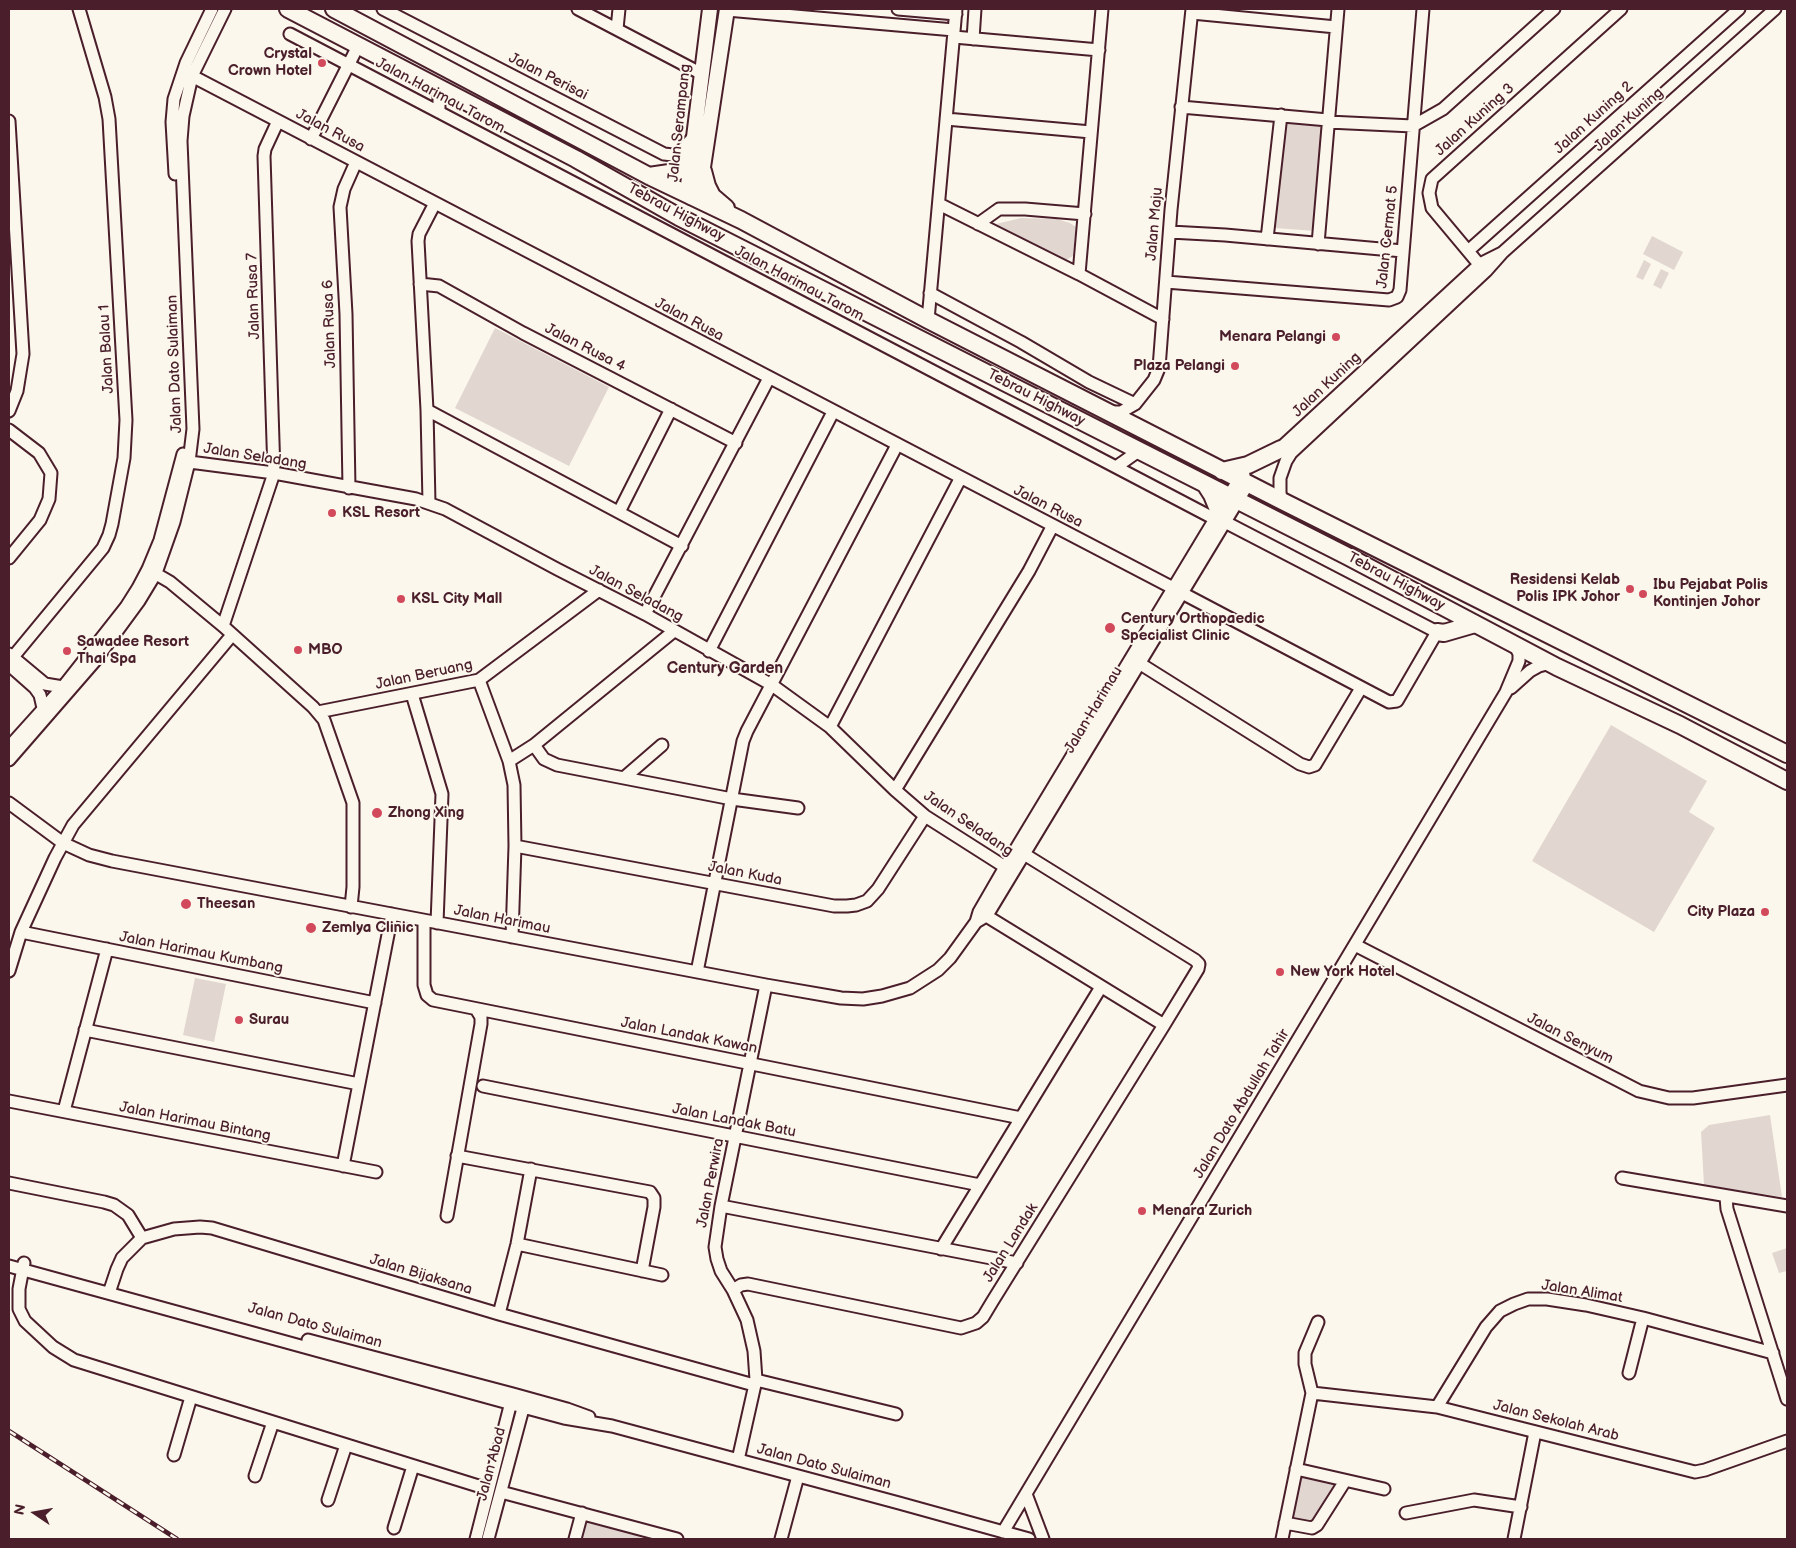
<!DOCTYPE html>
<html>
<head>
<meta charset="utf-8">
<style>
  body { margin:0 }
  #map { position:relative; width:1796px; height:1548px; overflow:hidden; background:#fbf7ec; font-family:"Balsamiq Sans",sans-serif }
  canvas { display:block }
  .frame { position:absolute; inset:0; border:10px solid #4a1f2b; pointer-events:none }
  .north { position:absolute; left:10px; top:1488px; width:50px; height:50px; -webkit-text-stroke:4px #fbf7ec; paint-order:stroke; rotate:282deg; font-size:14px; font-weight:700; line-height:20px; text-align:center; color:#4a1f2b }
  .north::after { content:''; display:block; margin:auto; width:18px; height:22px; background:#4a1f2b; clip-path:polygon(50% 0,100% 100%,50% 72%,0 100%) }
</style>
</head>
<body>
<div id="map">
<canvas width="1796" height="1548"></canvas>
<div class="frame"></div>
<div class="north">N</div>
</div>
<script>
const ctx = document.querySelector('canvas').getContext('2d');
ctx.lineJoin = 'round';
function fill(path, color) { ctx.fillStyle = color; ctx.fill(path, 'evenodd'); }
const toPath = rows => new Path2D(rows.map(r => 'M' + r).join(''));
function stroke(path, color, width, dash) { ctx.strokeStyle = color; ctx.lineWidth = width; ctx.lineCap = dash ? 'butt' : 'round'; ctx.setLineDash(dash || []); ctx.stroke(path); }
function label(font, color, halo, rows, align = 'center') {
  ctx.font = font + ' "Balsamiq Sans",sans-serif'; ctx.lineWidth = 4; ctx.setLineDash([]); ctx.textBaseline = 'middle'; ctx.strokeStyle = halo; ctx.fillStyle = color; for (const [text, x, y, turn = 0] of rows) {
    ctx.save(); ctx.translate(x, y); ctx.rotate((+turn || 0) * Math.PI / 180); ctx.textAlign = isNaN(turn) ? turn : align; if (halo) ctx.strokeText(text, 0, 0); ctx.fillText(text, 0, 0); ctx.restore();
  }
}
fill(toPath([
  [1284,122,1324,125,1315,231,1275,228],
  [1021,218,1057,219,1070,223,1076,227,1073,256,1068,259,1064,259,996,224],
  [1652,236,1683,252,1674,270,1643,254],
  [1644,260,1651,264,1643,280,1636,277],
  [1661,269,1669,273,1661,289,1653,285],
  [495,328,609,387,569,466,455,408],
  [1611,725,1707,781,1689,812,1715,828,1654,932,1532,861],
  [195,978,226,984,214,1042,183,1035],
  [1770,1115,1782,1197,1704,1185,1701,1132,1709,1125],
  [1787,1248,1787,1271,1779,1273,1772,1253],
  [1303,1473,1337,1484,1315,1522,1308,1524,1290,1521],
  [584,1520,655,1539,579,1539]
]), '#e2d7d0');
const minor = toPath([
  [383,9,664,154,673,155,681,151,695,135],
  [578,9,702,74],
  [898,9,956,14],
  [727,10,954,30],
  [1192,13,1336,27],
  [617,29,619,9],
  [290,34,1215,519],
  [954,37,1099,50],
  [973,39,975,9],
  [192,76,1173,588],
  [439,88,439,112],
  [1181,107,1328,120],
  [946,119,1091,132],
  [9,121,23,354,17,391,9,411],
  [1328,122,1413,126,1443,109,1554,9],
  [311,139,358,46],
  [175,174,172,122,174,99,186,63,212,9],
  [939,204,1079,274,1163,319],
  [978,224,999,209,1025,209,1085,214],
  [1170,232,1225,235,1403,251],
  [1267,239,1281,115],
  [1318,244,1338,9],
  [1468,251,1739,9],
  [1483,269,1432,208,1429,193,1432,179,1621,9],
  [1079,274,1102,9],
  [1166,282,1389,300,1397,297,1400,290,1423,9],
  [420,284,439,286,523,333,736,443],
  [930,293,1021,342,1089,382,1135,404],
  [928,320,956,9],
  [427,410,682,546],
  [1108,412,1121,412,1135,404,1154,380,1159,368,1171,210,1192,9],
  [9,430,39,453,51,473,49,499,40,520,9,558],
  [1275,453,1480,264,1502,253],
  [182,461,274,473,416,499,445,509,557,569,645,614,772,685,830,727,895,790,925,816,1013,872],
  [1116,467,1140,450],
  [349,488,346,314,340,207,344,189,356,162],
  [1282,501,1280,493,1280,478,1286,461,1291,453,1486,271,1502,253,1775,9],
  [429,503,427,410,418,241,419,234,435,203],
  [619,512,671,409],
  [151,571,170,582,223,626,313,707,324,720,353,803,353,887,351,907],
  [1182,593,1389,702,1397,701,1437,632,1225,522],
  [645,614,769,378],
  [223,626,274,473,264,156,265,149,278,121],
  [709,651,833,412],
  [9,654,45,684,63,687],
  [13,657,103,548,109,535,112,524,124,458,126,420,109,119,105,97,79,9],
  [1139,663,1300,764,1309,767,1315,765,1361,688],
  [9,665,35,688,40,695,43,708],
  [479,680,509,761,514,785,515,846,512,937],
  [1511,688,1530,671,1539,666,1550,663,1552,664],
  [412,694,442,794,437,923],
  [318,712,479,680,599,590],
  [830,727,960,479],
  [534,745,544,759,557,765,732,799,798,808],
  [9,747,63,687,126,607,138,588,148,569,160,540,183,454],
  [9,760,95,661,139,601,156,573,174,522,189,462,193,429,181,141,183,116,192,76,225,9],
  [509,761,534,745,674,631],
  [625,777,662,745],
  [895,790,1029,571,1052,527],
  [9,803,63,843,89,855,112,861,766,985,841,998,863,999,882,996,910,988,938,970,950,958,976,922,979,912,1005,867,1239,479,1244,475],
  [515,846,834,906,847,906,856,905,867,901,878,889,925,816],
  [980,912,1164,1025],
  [424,921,424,985,427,995,433,1000,1021,1118],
  [976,922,986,916,989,912,1248,484],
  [21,932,375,1003],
  [1355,945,1639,1091,1669,1098,1693,1098,1787,1085],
  [9,971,21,932,55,858,73,825,232,635],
  [697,972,743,741,747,731,897,445],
  [85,1030,359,1084],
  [483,1086,980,1185],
  [9,1101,376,1172],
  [64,1111,107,949],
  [457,1156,650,1192,654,1198,654,1207,642,1271],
  [343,1166,392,914],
  [1622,1178,1787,1206],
  [9,1183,104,1202,114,1205,128,1215,142,1238],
  [1726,1197,1727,1209,1787,1399],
  [721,1206,1017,1263],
  [447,1216,481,1024,481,1017,476,1009],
  [517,1244,662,1275],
  [941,1249,1101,987],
  [24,1263,19,1289,19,1309,25,1321,53,1347,74,1360,488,1489],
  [9,1266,523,1407,564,1418,612,1426,899,1503,1029,1539],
  [733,1290,741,1285,748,1284,961,1328,976,1323,983,1317,992,1302,1164,1025,1198,969,1199,964,1195,960,1024,854],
  [109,1293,117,1269,122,1258,142,1238,174,1229,200,1227,212,1228,499,1314,754,1385],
  [499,1314,517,1244,531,1169],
  [308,1340,513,1394,567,1409,589,1417],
  [1629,1373,1643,1318],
  [756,1380,896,1414],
  [1312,1393,1437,1407,1695,1472,1705,1470,1787,1441],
  [1437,1407,1486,1327,1500,1311,1514,1304,1528,1299,1547,1299,1586,1305,1643,1318,1773,1353],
  [174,1455,191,1397],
  [738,1460,756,1380,754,1351,747,1320,733,1290,721,1271,717,1259,715,1247,721,1206,766,985],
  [1296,1469,1384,1489],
  [255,1476,273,1422],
  [501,1492,677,1539],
  [1026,1494,1043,1539],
  [328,1500,346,1445],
  [1406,1513,1474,1500,1521,1507],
  [1285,1523,1312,1528,1317,1525,1345,1481],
  [394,1528,413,1466],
  [1003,1532,1506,692,1519,661,1519,654,1515,645],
  [476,1539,512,1398],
  [488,1539,525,1401],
  [575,1539,582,1513],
  [781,1539,798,1476],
  [1282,1539,1312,1393,1305,1364,1305,1353,1318,1322],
  [1514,1539,1535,1432]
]);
const major = toPath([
  [710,9,688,185,691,197,697,193,700,187,727,9]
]);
const highway = toPath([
  [288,9,576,159,679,217,1347,556,1557,667,1680,725,1787,781],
  [334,9,649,176,741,220,928,320,1282,501,1787,754],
  [703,171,707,186,712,196,726,208],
  [649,176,676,172,683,168,692,156],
  [1222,471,1248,465,1281,449],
  [1205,484,1212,495,1219,512],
  [1437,632,1444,633,1475,624]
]);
stroke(minor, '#4a1f2b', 15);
stroke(major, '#4a1f2b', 18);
stroke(highway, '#4a1f2b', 20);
stroke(minor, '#fbf7ec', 11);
stroke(major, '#fbf7ec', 14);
stroke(highway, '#fbf7ec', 16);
const rail = toPath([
  [9,1431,177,1539]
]);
stroke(rail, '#4a1f2b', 4.5);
stroke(rail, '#fbf7ec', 2.5, [8]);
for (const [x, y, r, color] of [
  [322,63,5,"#d1495b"],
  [1336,337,5,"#d1495b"],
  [1235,366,5,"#d1495b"],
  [332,513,5,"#d1495b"],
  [1630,589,5,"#d1495b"],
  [1643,594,5,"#d1495b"],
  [401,599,5,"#d1495b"],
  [1110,628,6,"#d1495b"],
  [298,650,5,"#d1495b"],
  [67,651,5,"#d1495b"],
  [377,813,6,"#d1495b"],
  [186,904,6,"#d1495b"],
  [1765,912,5,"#d1495b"],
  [311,928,6,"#d1495b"],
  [1280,972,5,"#d1495b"],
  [239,1020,5,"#d1495b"],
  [1142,1211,5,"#d1495b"]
]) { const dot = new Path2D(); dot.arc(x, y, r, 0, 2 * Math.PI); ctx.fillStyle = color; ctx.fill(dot); stroke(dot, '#fbf7ec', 2); }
label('bold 15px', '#4a1f2b', '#fbf7ec', [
  ["Crystal",312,54,"right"],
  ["Crown Hotel",312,71,"right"],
  ["Menara Pelangi",1326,337,"right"],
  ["Plaza Pelangi",1225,366,"right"],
  ["KSL Resort",342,513],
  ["Residensi Kelab",1620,580,"right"],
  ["Polis IPK Johor",1620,597,"right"],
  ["Ibu Pejabat Polis",1653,585],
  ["Kontinjen Johor",1653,602],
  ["KSL City Mall",411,599],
  ["Century Orthopaedic",1121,619],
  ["Specialist Clinic",1121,636],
  ["Sawadee Resort",77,642],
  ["Thai Spa",77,659],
  ["MBO",308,650],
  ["Zhong Xing",388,813],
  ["Theesan",197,904],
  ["City Plaza",1755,912,"right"],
  ["Zemlya Clinic",322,928],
  ["New York Hotel",1290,972],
  ["Surau",249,1020],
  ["Menara Zurich",1152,1211]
], 'left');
label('15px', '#4a1f2b', '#fbf7ec', [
  ["Jalan Perisai",548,77,27],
  ["Jalan Harimau Tarom",440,96,28],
  ["Jalan Kuning 2",1594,118,-42],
  ["Jalan Kuning 3",1475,120,-42],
  ["Jalan Kuning",1629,120,-42],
  ["Jalan Serampang",680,123,-84],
  ["Jalan Rusa",330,131,28],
  ["Tebrau Highway",676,213,28],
  ["Jalan Maju",1155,224,-85],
  ["Jalan Cermat 5",1388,237,-84],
  ["Jalan Harimau Tarom",799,284,28],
  ["Jalan Rusa 7",254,296,-92],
  ["Jalan Rusa",689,320,28],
  ["Jalan Rusa 6",330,324,-92],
  ["Jalan Rusa 4",585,348,27],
  ["Jalan Balau 1",107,349,-93],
  ["Jalan Dato Sulaiman",175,364,-92],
  ["Jalan Kuning",1327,385,-43],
  ["Tebrau Highway",1036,398,27],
  ["Jalan Seladang",255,457,9],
  ["Jalan Rusa",1048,507,27],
  ["Tebrau Highway",1396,582,28],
  ["Jalan Seladang",636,594,28],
  ["Jalan Beruang",424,675,-12],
  ["Jalan Harimau",1094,710,-59],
  ["Jalan Seladang",968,824,34],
  ["Jalan Kuda",745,874,11],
  ["Jalan Harimau",502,920,11],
  ["Jalan Harimau Kumbang",201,953,11],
  ["Jalan Landak Kawan",689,1036,11],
  ["Jalan Senyum",1570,1039,27],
  ["Jalan Dato Abdullah Tahir",1242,1104,-59],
  ["Jalan Landak Batu",734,1121,11],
  ["Jalan Harimau Bintang",195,1122,11],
  ["Jalan Perwira",711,1183,-79],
  ["Jalan Landak",1011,1243,-58],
  ["Jalan Bijaksana",421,1275,17],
  ["Jalan Alimat",1582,1292,9],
  ["Jalan Dato Sulaiman",315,1326,15],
  ["Jalan Sekolah Arab",1556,1421,14],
  ["Jalan Abad",492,1464,-75],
  ["Jalan Dato Sulaiman",824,1467,15]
]);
label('bold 16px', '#4a1f2b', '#fbf7ec', [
  ["Century Garden",725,669]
]);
</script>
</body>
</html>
